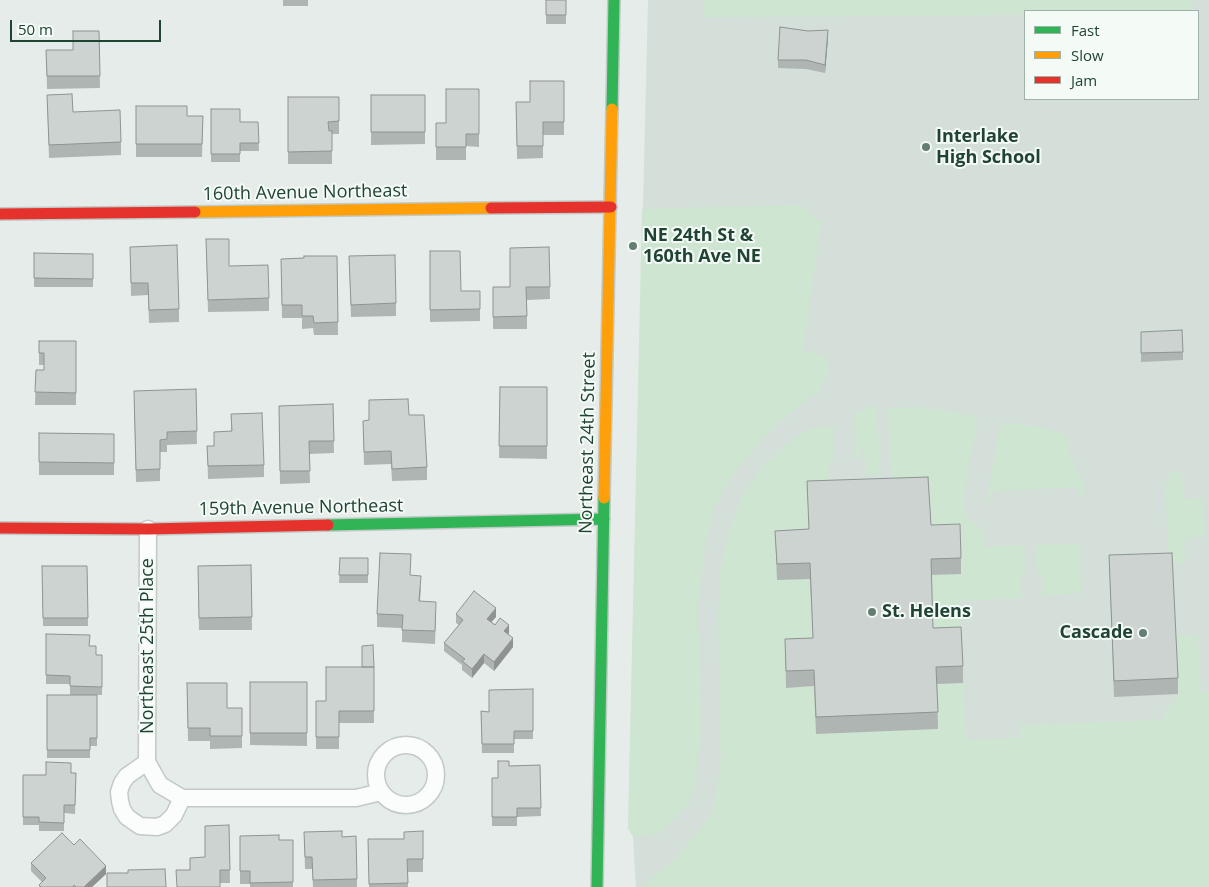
<!DOCTYPE html>
<html>
<head>
<meta charset="utf-8">
<style>
  body { margin:0 }
  #map { position:relative; width:1209px; height:887px; overflow:hidden; background:#e6ece9; font-family:"Open Sans",sans-serif }
  canvas { display:block }
  .legend { position:absolute; left:1024px; top:10px; width:175px; height:90px; box-sizing:border-box; background:#f4faf6; border:1px solid #9fb1a8; margin:0; padding:6px 9px; list-style:none; font-size:15px; color:#204334 }
  .legend li { display:flex; align-items:center; gap:10px; height:25px }
  .legend b { width:25px; border:1px solid #9fb1a8 }
  .scale { position:absolute; left:10px; top:20px; width:151px; height:22px; box-sizing:border-box; border:2px solid #204334; border-top:0; padding-left:6px; font-size:15px; line-height:18px; white-space:nowrap; color:#204334; -webkit-text-stroke:4px #f4faf6; paint-order:stroke }
</style>
</head>
<body>
<div id="map">
<canvas width="1209" height="887"></canvas>
<ul class="legend">
<li><b style="height:6px;background:#30b455"></b>Fast</li>
<li><b style="height:6px;background:#ff9f0a"></b>Slow</li>
<li><b style="height:6px;background:#e5322d"></b>Jam</li>
</ul>
<div class="scale">50 m</div>
</div>
<script>
const ctx = document.querySelector('canvas').getContext('2d');
ctx.lineJoin = 'round';
function fill(path, color) { ctx.fillStyle = color; ctx.fill(path, 'evenodd'); }
const toPath = rows => new Path2D(rows.map(r => 'M' + r).join(''));
function stroke(path, color, width, dash) { ctx.strokeStyle = color; ctx.lineWidth = width; ctx.lineCap = dash ? 'butt' : 'round'; ctx.setLineDash(dash || []); ctx.stroke(path); }
function label(font, color, halo, rows, align = 'center') {
  ctx.font = font + ' "Open Sans",sans-serif'; ctx.lineWidth = 4; ctx.setLineDash([]); ctx.textBaseline = 'middle'; ctx.strokeStyle = halo; ctx.fillStyle = color; for (const [text, x, y, turn = 0] of rows) {
    ctx.save(); ctx.translate(x, y); ctx.rotate((+turn || 0) * Math.PI / 180); ctx.textAlign = isNaN(turn) ? turn : align; if (halo) ctx.strokeText(text, 0, 0); ctx.fillText(text, 0, 0); ctx.restore();
  }
}
fill(toPath([
  [648,0,1209,0,1209,887,636,887,633,837,628,828],
  [1025,11,1198,11,1198,99,1025,99]
]), '#d3dfd8');
fill(toPath([
  [704,0,1192,0,1192,11,1025,11,1025,15,704,17],
  [801,205,821,222,803,351,824,356,830,369,819,391,798,406,765,435,730,479,714,508,705,544,697,617,699,633,701,735,693,794,681,812,660,833,633,837,628,828,642,209],
  [868,406,877,408,880,475,866,475,864,449,860,448,861,458,855,458,854,415],
  [925,407,973,416,976,418,977,422,964,494,964,507,966,517,983,531,983,547,1023,545,1025,576,1021,576,1022,598,959,601,961,643,933,644,931,541,892,494,888,408],
  [1006,422,1046,429,1064,434,1070,441,1069,454,1083,483,1083,496,1079,495,1078,487,993,491,991,501,988,501,988,492,999,429],
  [834,426,834,459,829,460,831,497,810,579,813,654,785,656,786,687,963,683,966,740,1020,738,1020,725,1161,720,1178,694,1176,635,1198,635,1199,676,1202,693,1209,692,1209,887,641,887,674,861,713,812,721,761,718,615,721,565,729,531,742,496,764,465,790,442,809,429],
  [1182,472,1183,499,1203,498,1205,537,1194,536,1186,540,1184,548,1185,557,1183,563,1177,564,1171,561,1168,550,1165,482,1170,482,1169,473],
  [1080,544,1081,592,1043,597,1041,574,1037,574,1035,545]
]), '#cee6d1');
const street = toPath([
  [148,529,147,762,160,785,182,798,356,798,381,792],
  '376 775a30 30 0 1 1 60 0a30 30 0 1 1-60 0Z',
  [147,762,127,776,122,783,119,792,120,801,122,809,127,817,140,826,157,827,165,824,174,815,182,798]
]);
const fast = toPath([
  [612,109,614,0],
  [328,525,604,519],
  [597,887,604,498]
]);
const slow = toPath([
  [195,212,491,208],
  [604,498,612,109]
]);
const jam = toPath([
  [491,208,611,207],
  [0,214,195,212],
  [0,528,148,529,328,525]
]);
stroke(street, '#c3c9c6', 19);
stroke(fast, '#c1cac6', 14);
stroke(slow, '#c1cac6', 14);
stroke(jam, '#c1cac6', 14);
stroke(street, '#fbfcfc', 16);
stroke(fast, '#30b455', 11);
stroke(slow, '#ff9f0a', 11);
stroke(jam, '#e5322d', 11);
fill(toPath([
  [283,0,308,0,308,6,283,6],
  [546,0,566,0,566,24,546,24],
  [99,31,100,88,47,89,46,50,73,50],
  [828,38,825,73,806,69,778,68,778,60],
  [564,81,564,135,543,135,543,158,517,159,516,102,530,102],
  [479,89,479,147,466,146,466,160,436,160,436,123,446,123],
  [47,95,121,142,121,155,49,158],
  [371,95,425,95,425,144,371,145],
  [288,97,339,97,339,134,332,134,332,164,288,164],
  [136,106,187,116,203,116,202,157,136,157],
  [211,109,240,122,258,122,259,151,240,151,240,162,211,162],
  [206,239,229,266,269,298,269,311,208,312],
  [130,247,179,309,179,322,149,323,148,295,131,296],
  [549,247,550,299,527,300,527,329,493,329,493,287,510,287],
  [430,251,461,291,480,291,480,321,430,322],
  [34,253,93,254,93,287,34,287],
  [337,256,338,335,314,335,313,328,302,329,302,318,282,318,281,259,304,258],
  [349,256,396,303,396,316,351,317],
  [1141,332,1183,352,1183,360,1141,362],
  [39,341,76,341,76,405,35,405,36,370,44,370,44,365,39,365],
  [500,387,547,387,547,459,499,458],
  [196,389,197,444,167,445,167,452,160,452,160,481,136,482,134,403],
  [369,400,409,415,427,467,427,480,392,481,391,464,364,465,363,421,369,420],
  [333,404,334,453,309,454,310,483,280,484,279,406],
  [231,414,264,465,264,477,208,479,207,446,214,446,214,432,231,431],
  [39,433,114,434,114,475,39,475],
  [807,481,931,525,961,558,961,574,931,575,933,628,963,666,963,683,937,684,938,729,816,734,814,686,786,688,785,639,813,638,810,579,777,580,775,531,809,529],
  [1109,555,1178,678,1178,694,1114,697],
  [340,558,368,558,368,583,339,583],
  [251,565,252,630,199,630,198,566],
  [42,566,87,566,88,626,43,626],
  [410,575,421,588,420,601,436,614,435,644,402,642,402,628,377,627,377,614],
  [456,614,496,617,491,622,509,633,508,635,513,647,494,671,484,663,472,678,462,670,462,665,444,651,444,643,459,625,456,623],
  [46,634,90,646,96,655,102,655,102,695,70,695,70,684,46,684],
  [373,645,374,723,339,723,339,749,316,749,316,701,326,701,362,667],
  [250,682,307,682,307,746,250,745],
  [187,683,227,708,242,708,242,748,210,749,210,741,188,741],
  [533,689,533,739,514,739,514,753,482,753,481,711,489,712],
  [47,695,97,695,97,746,90,746,90,758,47,758],
  [540,765,541,816,517,817,517,826,492,826,492,778,498,778,509,766],
  [71,773,76,773,75,814,64,813,64,831,39,831,39,825,23,825,23,775,46,775],
  [229,825,230,883,220,883,190,870,205,857],
  [423,831,423,872,408,872,408,887,369,887,368,839,404,839],
  [304,832,342,837,356,836,357,887,313,887,312,869,305,869],
  [240,836,279,840,293,840,293,887,250,887,250,884,240,884],
  [74,845,106,874,92,887,39,887,39,885,42,882,31,871,31,863]
]), '#afb5b3');
fill(toPath([
  [828,30,828,38,825,73,825,65],
  [496,608,496,617,487,627,487,619],
  [509,625,509,633,504,640,504,631],
  [513,638,513,647,494,671,494,662],
  [484,654,484,663,472,678,472,669],
  [106,866,106,874,92,887,84,887]
]), '#8f9492');
const building = toPath([
  [546,0,566,0,566,15,546,15,546,0],
  [780,27,808,31,828,30,825,65,806,60,778,60,780,27],
  [73,31,99,31,100,76,47,76,46,50,73,50,73,31],
  [530,81,564,81,564,122,543,122,543,146,517,146,516,102,530,102,530,81],
  [446,89,479,89,479,134,466,134,466,147,436,147,436,123,446,123,446,89],
  [72,94,73,112,120,110,121,142,49,145,47,95,72,94],
  [371,95,425,95,425,132,371,132,371,95],
  [288,97,339,97,339,121,328,122,329,131,332,131,332,151,288,152,288,97],
  [136,106,187,106,187,116,203,116,202,144,136,144,136,106],
  [211,109,240,109,240,122,258,122,259,143,240,143,240,154,211,154,211,109],
  [206,239,229,239,229,266,268,265,269,298,208,300,206,239],
  [177,245,179,309,149,310,148,283,131,283,130,247,177,245],
  [549,247,550,287,526,287,527,316,493,317,493,287,510,287,510,248,549,247],
  [430,251,460,251,461,291,480,291,480,309,430,310,430,251],
  [34,253,93,254,93,279,34,278,34,253],
  [395,255,396,303,351,305,349,256,395,255],
  [304,256,337,256,338,322,314,323,313,316,302,316,302,305,282,305,281,259,304,258,304,256],
  [1182,330,1183,352,1141,353,1141,332,1182,330],
  [39,341,76,341,76,393,35,392,36,370,44,370,44,353,39,353,39,341],
  [500,387,547,387,547,446,499,446,500,387],
  [196,389,197,431,167,432,167,439,160,440,160,469,136,470,134,391,196,389],
  [408,399,409,415,424,415,427,467,392,469,391,451,364,452,363,421,369,420,369,400,408,399],
  [333,404,334,441,309,441,310,471,280,471,279,406,333,404],
  [262,413,264,465,208,466,207,446,214,446,214,432,232,431,231,414,262,413],
  [39,433,114,434,114,463,39,462,39,433],
  [928,477,931,525,960,524,961,558,931,559,933,628,961,627,963,666,936,667,938,712,816,717,814,670,786,671,785,639,813,638,810,563,777,564,775,531,809,529,807,481,928,477],
  [380,553,411,554,410,575,421,576,419,601,436,602,435,631,402,630,403,615,377,614,380,553],
  [1172,553,1178,678,1114,681,1109,555,1172,553],
  [340,558,368,558,368,575,339,575,340,558],
  [251,565,252,617,199,618,198,566,251,565],
  [42,566,87,566,88,618,43,618,42,566],
  [474,591,496,608,487,619,495,625,500,618,509,625,504,631,513,638,494,662,484,654,472,669,462,661,465,659,444,643,463,620,456,614,474,591],
  [46,634,90,635,89,646,96,646,96,655,102,655,102,687,70,686,70,676,46,675,46,634],
  [373,645,374,667,362,667,362,646,373,645],
  [326,667,374,667,374,711,339,711,339,737,316,737,316,701,326,701,326,667],
  [250,682,307,682,307,733,250,733,250,682],
  [187,683,227,683,227,708,242,708,242,736,210,736,210,728,188,728,187,683],
  [533,689,533,731,514,731,514,744,482,744,481,711,489,712,489,690,533,689],
  [47,695,97,695,97,738,90,738,90,750,47,750,47,695],
  [498,761,509,761,509,766,540,765,541,808,517,808,517,817,492,817,492,778,498,778,498,761],
  [46,762,71,763,71,773,76,773,75,805,64,805,64,823,39,822,39,817,23,817,23,775,46,775,46,762],
  [229,825,230,870,220,870,220,887,177,887,176,870,190,870,190,858,205,857,205,826,229,825],
  [342,831,342,837,356,836,357,879,313,880,312,857,305,857,304,832,342,831],
  [423,831,423,859,407,859,408,883,369,884,368,839,404,839,404,832,423,831],
  [62,833,74,845,80,839,106,866,84,887,76,887,74,885,73,887,41,887,39,885,46,878,31,863,62,833],
  [279,835,279,840,293,840,293,882,250,883,250,871,240,871,240,836,279,835],
  [165,869,166,887,107,887,107,873,128,873,128,870,165,869]
]);
fill(building, '#ccd3d0');
stroke(building, '#8f9492', 1);
for (const [x, y, r, color] of [
  [926,147,5,"#657e73"],
  [633,246,5,"#657e73"],
  [872,612,5,"#657e73"],
  [1143,633,5,"#657e73"]
]) { const dot = new Path2D(); dot.arc(x, y, r, 0, 2 * Math.PI); ctx.fillStyle = color; ctx.fill(dot); stroke(dot, '#f4faf6', 2); }
label('bold 18px', '#204334', '#f4faf6', [
  ["Interlake",936,137],
  ["High School",936,158],
  ["NE 24th St &",643,236],
  ["160th Ave NE",643,257],
  ["St. Helens",882,612],
  ["Cascade",1133,633,"right"]
], 'left');
label('18px', '#204334', '#f4faf6', [
  ["160th Avenue Northeast",305,193,-1],
  ["Northeast 24th Street",588,443,-89],
  ["159th Avenue Northeast",301,508,-1],
  ["Northeast 25th Place",148,646,-90]
]);
</script>
</body>
</html>
